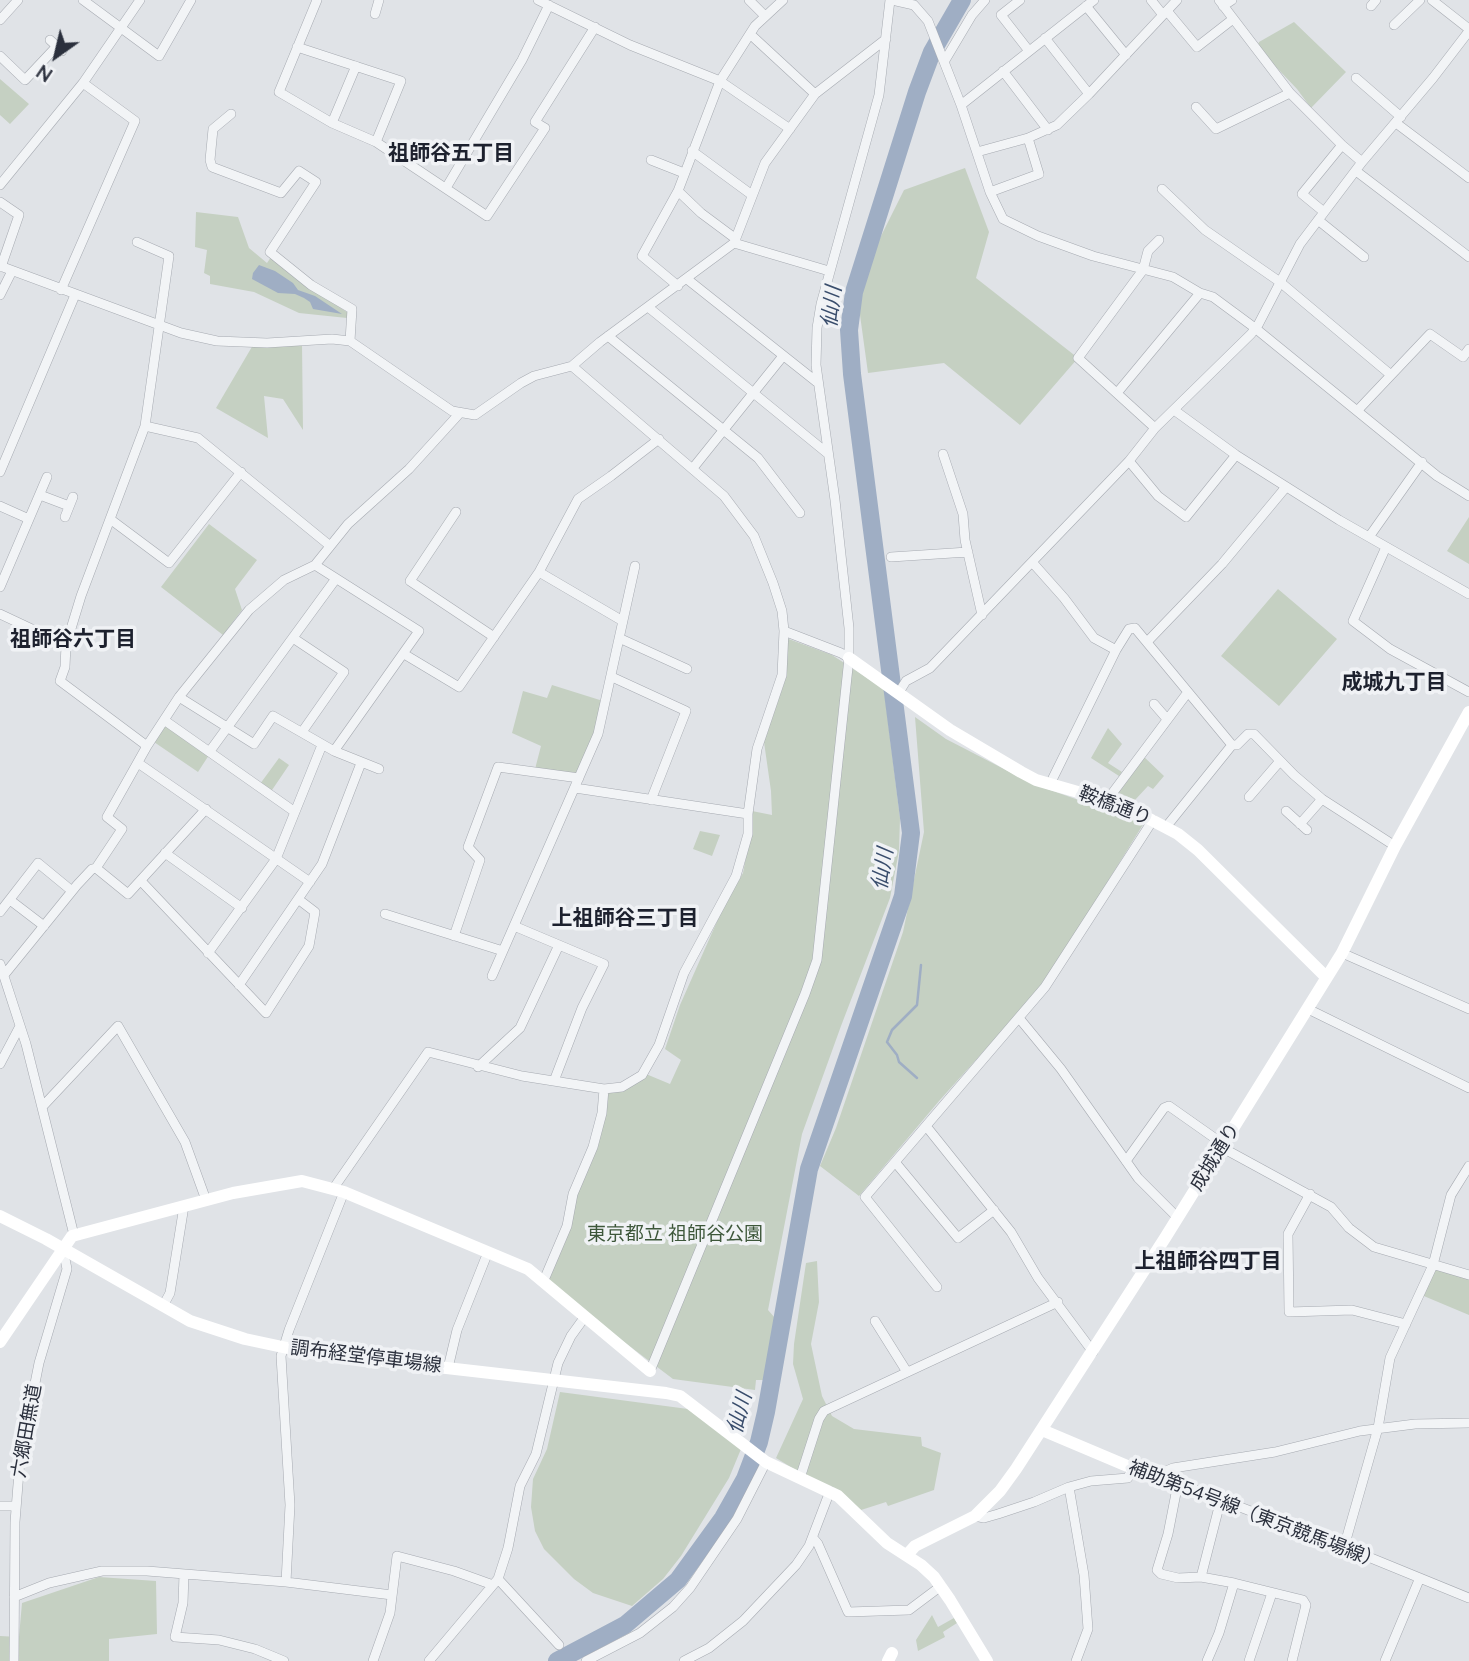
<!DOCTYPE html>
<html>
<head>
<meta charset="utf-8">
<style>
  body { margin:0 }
  #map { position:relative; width:1469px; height:1661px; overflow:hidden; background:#e0e3e7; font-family:Mulish,sans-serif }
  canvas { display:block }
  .north { position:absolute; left:21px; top:21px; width:70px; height:70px; -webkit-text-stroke:5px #f0f2f5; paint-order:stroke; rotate:214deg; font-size:19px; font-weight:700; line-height:28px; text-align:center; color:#2b303d }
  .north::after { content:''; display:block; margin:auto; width:24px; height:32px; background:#2b303d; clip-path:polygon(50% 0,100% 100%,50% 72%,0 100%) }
</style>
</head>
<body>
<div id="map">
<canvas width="1469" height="1661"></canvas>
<div class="north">N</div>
</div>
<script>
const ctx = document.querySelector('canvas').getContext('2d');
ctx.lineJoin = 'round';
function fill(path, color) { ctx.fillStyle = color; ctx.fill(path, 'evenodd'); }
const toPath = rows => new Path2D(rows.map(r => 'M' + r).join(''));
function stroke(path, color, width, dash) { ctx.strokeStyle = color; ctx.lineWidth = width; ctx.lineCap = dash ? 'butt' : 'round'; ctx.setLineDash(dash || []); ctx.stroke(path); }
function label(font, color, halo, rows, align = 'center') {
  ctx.font = font + ' Mulish,"Noto Sans JP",sans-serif'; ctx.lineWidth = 7; ctx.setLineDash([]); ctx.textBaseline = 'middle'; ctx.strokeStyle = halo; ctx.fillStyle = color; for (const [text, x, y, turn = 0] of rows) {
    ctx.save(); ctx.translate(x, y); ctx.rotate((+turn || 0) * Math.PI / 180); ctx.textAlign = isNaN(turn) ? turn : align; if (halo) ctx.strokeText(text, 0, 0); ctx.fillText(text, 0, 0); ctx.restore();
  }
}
fill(toPath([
  [1294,22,1346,72,1311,108,1297,89,1257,47,1259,42],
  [0,79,29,104,10,124,0,115],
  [965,168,989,232,976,278,1078,358,1020,425,944,363,868,373,856,286,904,190],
  [196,212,238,217,249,248,267,263,271,257,299,280,347,312,347,318,299,313,254,292,210,284,210,276,204,273,207,250,195,247],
  [302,344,303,430,283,399,264,396,268,438,216,408,253,345],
  [1469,517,1469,564,1447,551],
  [209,524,257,560,235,589,242,610,223,635,161,587],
  [1278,589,1337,639,1279,706,1221,656],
  [786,638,832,655,884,689,900,818,899,851,890,898,841,1026,802,1134,768,1310,775,1318,769,1380,756,1380,755,1390,673,1379,599,1323,550,1281,550,1274,606,1094,646,1074,670,1084,681,1060,665,1049,680,1005,723,908,743,873,751,830,752,811,772,815,771,791,764,742,787,674,785,654],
  [552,685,603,701,595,733,576,775,535,769,541,746,512,733,523,691,547,698],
  [915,717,946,739,1033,784,1144,823,1044,984,939,1101,859,1196,820,1166,836,1128,903,932,924,832],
  [165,726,209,755,198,772,154,742],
  [1108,728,1122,744,1108,763,1122,772,1119,776,1091,758],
  [1142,755,1164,776,1153,789,1148,786,1135,800,1115,791],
  [279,758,289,765,270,793,260,784],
  [700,831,720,835,712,856,693,849],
  [817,1261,819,1302,811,1344,822,1396,832,1416,854,1429,921,1437,922,1446,941,1453,934,1490,888,1506,886,1502,861,1510,776,1458,803,1399,793,1364,794,1344,806,1263],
  [1431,1266,1469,1276,1469,1315,1419,1294],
  [560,1392,688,1409,741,1449,729,1478,681,1556,663,1579,632,1606,593,1593,574,1579,544,1549,535,1531,531,1507,533,1479,547,1449],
  [99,1577,156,1581,157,1634,109,1639,109,1661,0,1661,0,1636,19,1637,22,1603],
  [932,1615,938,1627,954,1618,957,1623,943,1632,945,1637,918,1651,916,1640]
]), '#c5d0c2');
fill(toPath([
  [259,265,275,271,293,283,298,290,315,296,342,314,313,309,310,302,304,298,295,294,278,293,252,279,253,273]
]), '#9faec4');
stroke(toPath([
  [917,1078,899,1062,897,1055,887,1042,892,1030,917,1005,921,965]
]), '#9faec4', 2.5);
stroke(toPath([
  [557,1661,625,1625,678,1580,723,1518,745,1479,759,1442,766,1412,809,1169,903,896,911,833,852,374,849,330,854,292,917,92,932,52,962,0]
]), '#9faec4', 18);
const street = toPath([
  [83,0,159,56,191,0],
  [317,0,279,92,332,123,376,142,487,216,545,128,535,122,595,27],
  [538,0,630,45,720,81,790,129],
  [749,0,765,16],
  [892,0,914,5,928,21,961,105,990,192,1003,219,1038,236,1093,256,1173,277,1200,293,1213,297,1255,328,1437,476,1469,496],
  [1020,0,1001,15,1029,51],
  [1151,0,1163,15],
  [1219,0,1290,93,1342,145,1362,162],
  [1432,0,1469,29],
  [1086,6,1126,55],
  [1223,6,1232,0],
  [1371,6,1376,0],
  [1167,11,1197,47,1233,19],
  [375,14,379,0],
  [0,20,18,0],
  [1394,25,1420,0],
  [750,34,815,94],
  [1045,38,1089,94],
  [50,40,62,51],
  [297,47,401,81,376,142],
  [0,56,25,80,57,46],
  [944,62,972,15,985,0],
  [1003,71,1048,130],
  [1356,78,1401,117],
  [961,105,1094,0],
  [1196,107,1216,129,1290,93],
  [231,114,213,129,210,160,212,167,281,193,299,171,316,182,270,252,311,285,352,309,350,341],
  [332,123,356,66],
  [1396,123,1469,178],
  [692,151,752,195],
  [977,152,1028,138,1057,125,1089,94,1177,0],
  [651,160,684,173],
  [1356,171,1469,257],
  [0,185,83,83,140,0],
  [446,188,522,60,549,5],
  [1162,189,1205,230,1280,282,1391,375],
  [678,191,642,256,678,286],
  [990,192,1039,174,1028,138],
  [0,202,19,215,1,267],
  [1324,212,1302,194,1342,145],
  [1318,220,1364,257],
  [736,239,701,213,678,191,720,81,755,26,783,0],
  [137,242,169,256,145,426,81,596,66,645,65,667,60,681,147,746,179,697,249,610,284,580,315,565,348,524,409,469,459,414],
  [734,243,829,271],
  [0,266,181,333,217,341,267,343,332,339,350,341,452,411,475,415,521,383,534,376,572,366,600,342,734,243,765,163,815,94,886,39],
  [687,279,818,383],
  [61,290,135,121,83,83],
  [0,295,12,271],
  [648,307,827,453],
  [608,336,758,458,800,513],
  [1117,393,1200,293],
  [1174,410,1236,455,1339,520,1469,594],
  [1357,411,1430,334,1463,357,1469,349],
  [145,426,198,438,329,545],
  [1155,428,1078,358,1137,278,1143,270,1148,251,1159,240],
  [943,454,963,514,965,540,982,615],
  [1129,461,1158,496,1186,517,1236,455],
  [693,468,783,356],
  [0,472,75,295],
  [40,495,69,506],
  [0,506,29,519],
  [456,512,410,581,494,637],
  [65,517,73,497],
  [110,519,169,563,241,472],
  [1369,537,1422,462],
  [1386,547,1353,621,1390,649,1469,692],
  [891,557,968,552],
  [1032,562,1064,598,1094,638,1116,650,1129,629,1135,628,1232,745,1237,745,1248,734,1254,734,1294,775,1322,799,1395,846],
  [315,565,419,631,334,751],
  [539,572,621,620],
  [0,587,47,477],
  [0,614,66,645],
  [784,631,841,653,849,658],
  [293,638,344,672,302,732],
  [619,638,687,669],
  [1147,642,1222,564,1286,487],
  [404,654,459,687,539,572,578,499,611,476,659,439],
  [612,677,686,711,651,800],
  [898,694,906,681,930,668,1129,461,1155,428,1251,334,1258,325,1300,244,1362,162,1433,78,1469,31],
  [179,697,254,744,273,716,334,751,379,769],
  [1154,704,1167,719],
  [164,720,295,812],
  [210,751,335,580],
  [138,763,310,882],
  [1050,784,1116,650],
  [575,788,748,814],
  [1249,797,1280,761],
  [1108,799,1188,692],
  [1286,811,1307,830],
  [1300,824,1322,799],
  [1166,827,1232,745],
  [165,853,242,908],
  [96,868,128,894,206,809],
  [141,881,266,1013,309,946,315,912,298,899],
  [10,900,44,926],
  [0,912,38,863,72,891],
  [385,914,503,951],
  [514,926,604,964,582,1008,554,1081],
  [454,936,480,860,468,847,498,767,579,778],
  [208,953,276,859,322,745],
  [1342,953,1469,1009],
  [0,964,26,1044,74,1235],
  [4,975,77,885,92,869,96,868,122,829,107,817,147,746],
  [492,976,598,734,635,566],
  [239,985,322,864,361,763],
  [1308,1009,1469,1088],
  [1019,1018,1061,1069,1138,1178,1177,1217],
  [0,1064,20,1026],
  [478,1067,520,1028,559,945],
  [42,1107,118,1026,185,1142,206,1200],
  [926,1126,1011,1232,1038,1278,1093,1352],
  [1221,1147,1331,1207,1349,1228,1374,1247,1469,1275],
  [1126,1161,1164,1108,1169,1106,1223,1144],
  [895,1162,958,1238,994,1210],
  [333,1189,428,1052,522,1076,604,1089,622,1087,642,1075,659,1045,684,973,736,876,748,834,748,814,757,749,782,675,784,631,782,611,773,583,754,536,724,496,572,366],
  [1310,1194,1288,1234,1289,1312,1352,1310,1406,1324],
  [544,1280,567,1226,573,1194,593,1147,602,1113,604,1089],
  [937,1287,865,1197,1045,987,1153,820],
  [163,1306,170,1293,184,1206],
  [875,1321,907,1372],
  [448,1368,457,1330,488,1252],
  [650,1371,805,994,817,960,849,658,849,628,835,500,816,365,817,328,821,304,879,95,890,0],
  [1469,1423,1415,1424,1360,1431,1275,1452,1173,1468,1166,1471,1162,1477,1344,1547,1469,1598],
  [800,1478,819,1419,824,1411,1058,1302],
  [1178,1483,1168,1534,1157,1570,1161,1574,1178,1578,1201,1577,1234,1583,1303,1600,1306,1605,1292,1661],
  [1069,1487,1084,1575,1088,1629,1076,1661],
  [0,1506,16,1506],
  [975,1516,984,1518,998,1514,1034,1502,1069,1487,1091,1481,1128,1478,1132,1468],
  [813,1538,818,1544,848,1612,909,1610,941,1586],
  [1344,1547,1378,1428,1390,1358,1433,1265,1451,1195,1469,1166],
  [184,1574,183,1603,175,1637,219,1640,255,1649,284,1661],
  [1201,1577,1221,1499],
  [498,1579,559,1645],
  [286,1582,290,1505,281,1356,289,1330,344,1192],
  [14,1597,49,1583,102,1571,147,1571,286,1582,392,1595],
  [14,1661,15,1522,20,1459,39,1363,67,1269,63,1249],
  [373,1661,390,1613,397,1556,454,1571,493,1585],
  [429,1661,498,1579,508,1548,520,1486,536,1454,558,1363,571,1336,584,1318],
  [586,1661,640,1633,673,1607,690,1588,737,1519,766,1462],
  [684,1661,709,1648,743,1621,796,1565,809,1546,830,1491],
  [1207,1661,1219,1633,1234,1583],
  [1249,1661,1272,1593],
  [1385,1661,1419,1580]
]);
stroke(street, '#a6aab1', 10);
stroke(street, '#f2f4f6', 9);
stroke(toPath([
  [849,658,950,730,1021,772,1036,780,1123,805,1178,834,1198,850,1326,977],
  [0,1216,46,1239,190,1321,245,1339,306,1352,666,1393,680,1396,766,1462,838,1496,887,1543,921,1565,934,1577,950,1600,987,1661],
  [0,1342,72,1236,233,1193,302,1181,344,1192,528,1269,650,1371],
  [1042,1430,1132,1468,1162,1477],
  [907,1555,915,1546,975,1516,1000,1491,1016,1469,1165,1238,1342,953,1395,846,1469,712],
  [888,1661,892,1653]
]), '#fff', 12);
label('19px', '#2b303d', '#f0f2f5', [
  ["鞍橋通り",1115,806,21],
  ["成城通り",1215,1157,-58],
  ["調布経堂停車場線",366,1357,7],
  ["六郷田無道",27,1431,-80],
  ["補助第54号線（東京競馬場線）",1255,1515,21]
]);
label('19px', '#3d573a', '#f0f2f5', [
  ["東京都立 祖師谷公園",675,1234]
]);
label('bold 21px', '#1d212e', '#f0f2f5', [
  ["祖師谷五丁目",451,154],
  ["祖師谷六丁目",73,640],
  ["成城九丁目",1394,683],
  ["上祖師谷三丁目",625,919],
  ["上祖師谷四丁目",1208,1262]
]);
label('italic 21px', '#394d6c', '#f0f2f5', [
  ["仙川",832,307,-83],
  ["仙川",883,869,-81],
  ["仙川",740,1413,-75]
]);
</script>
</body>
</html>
